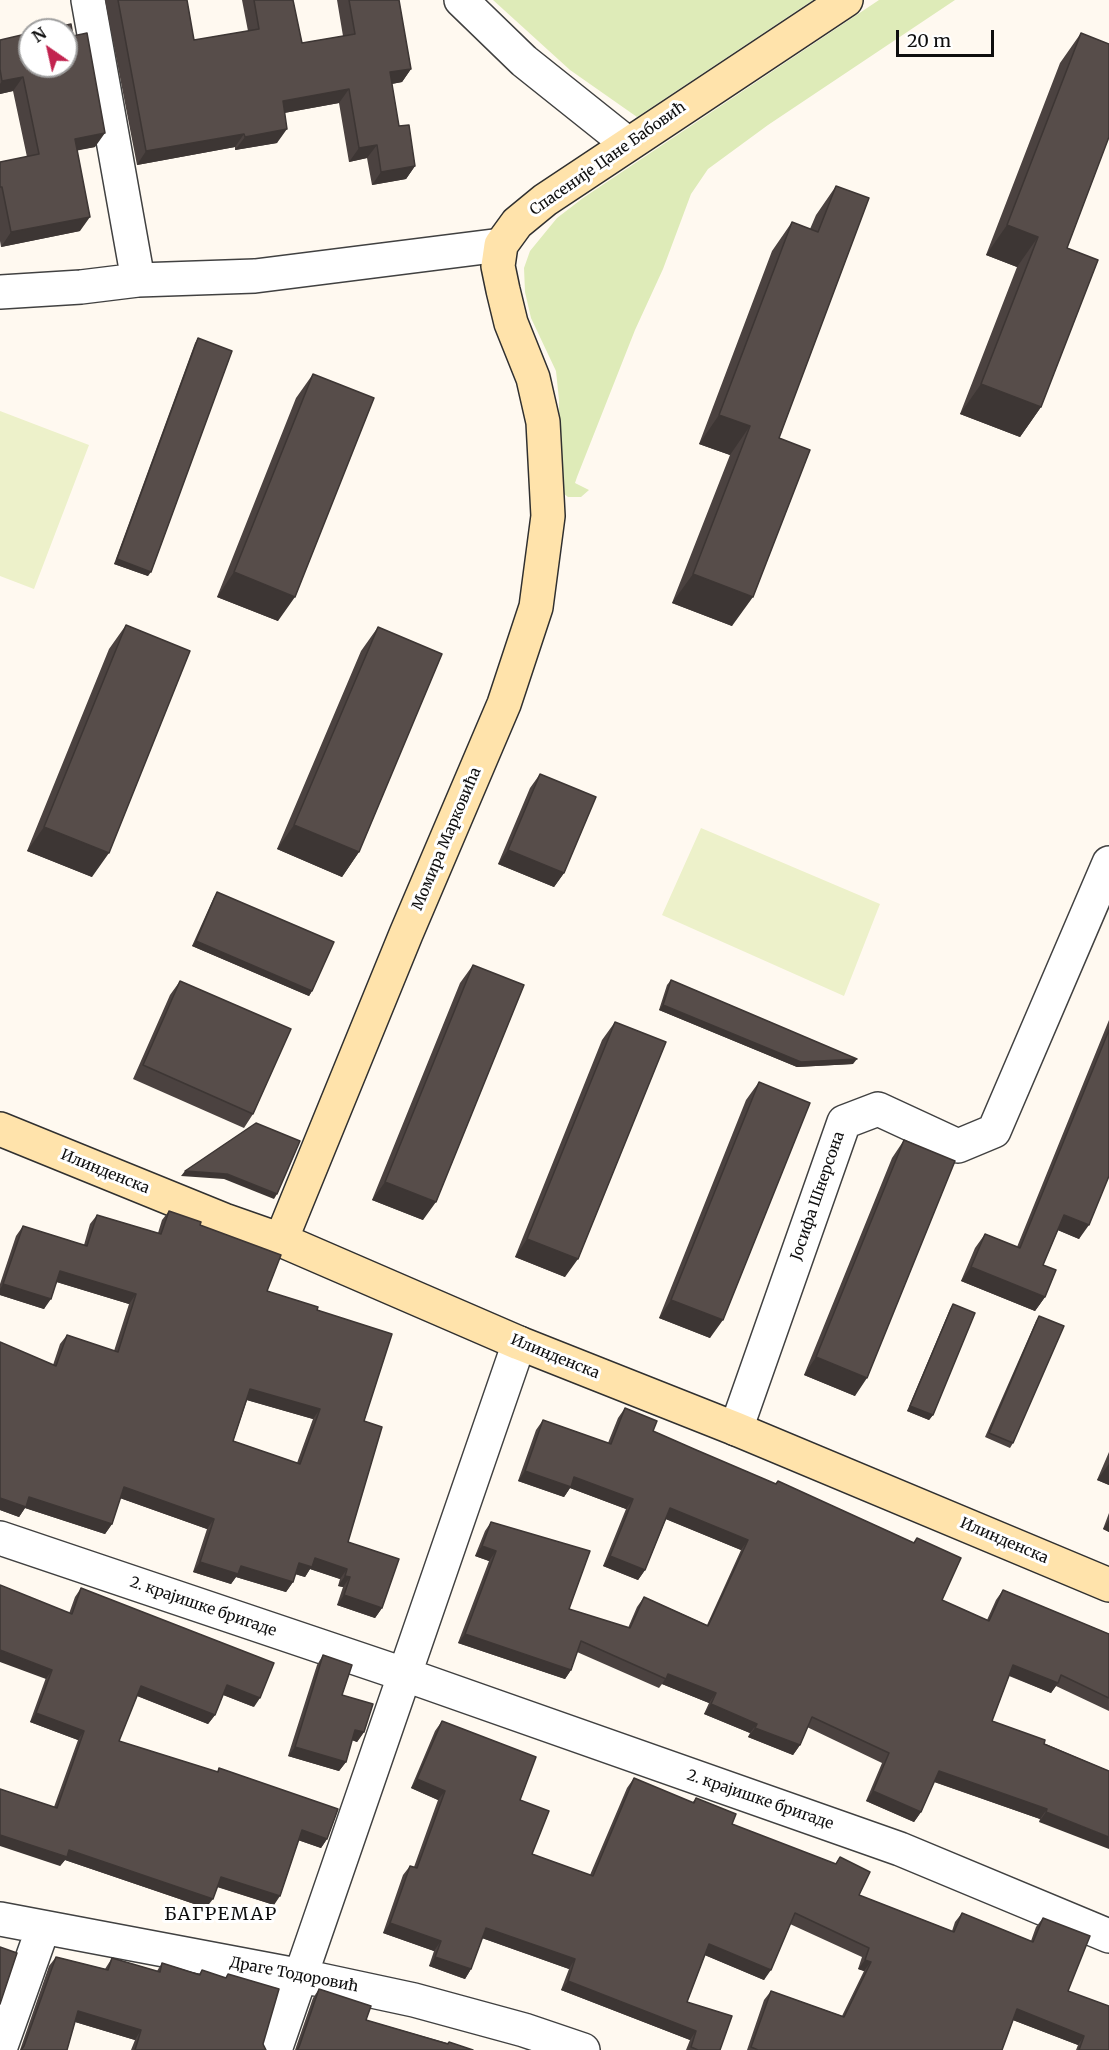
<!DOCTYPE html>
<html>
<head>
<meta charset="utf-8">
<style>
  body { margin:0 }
  #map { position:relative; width:1109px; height:2050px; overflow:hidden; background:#fff9f0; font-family:Merriweather,serif }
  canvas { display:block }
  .north { position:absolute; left:18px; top:18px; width:60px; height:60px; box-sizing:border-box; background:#fff; border:2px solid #9f9f9f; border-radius:50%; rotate:326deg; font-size:16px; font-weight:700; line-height:24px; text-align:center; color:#0e0e0e }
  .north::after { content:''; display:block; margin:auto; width:21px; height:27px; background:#c2234f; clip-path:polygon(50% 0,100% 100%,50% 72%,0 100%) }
  .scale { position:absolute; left:896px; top:30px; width:98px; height:27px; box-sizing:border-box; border:3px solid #0e0e0e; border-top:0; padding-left:8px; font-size:18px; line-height:21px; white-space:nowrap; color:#0e0e0e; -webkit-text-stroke:4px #fff; paint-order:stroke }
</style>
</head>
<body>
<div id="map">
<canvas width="1109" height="2050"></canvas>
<div class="north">N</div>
<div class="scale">20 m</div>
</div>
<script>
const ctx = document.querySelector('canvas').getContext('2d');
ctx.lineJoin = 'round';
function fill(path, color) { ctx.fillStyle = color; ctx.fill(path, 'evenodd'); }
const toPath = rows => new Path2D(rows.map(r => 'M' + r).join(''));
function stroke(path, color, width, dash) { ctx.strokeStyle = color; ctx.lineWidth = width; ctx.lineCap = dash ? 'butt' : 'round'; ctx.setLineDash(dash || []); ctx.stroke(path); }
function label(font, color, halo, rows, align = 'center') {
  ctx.font = font + ' Merriweather,serif'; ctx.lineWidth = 6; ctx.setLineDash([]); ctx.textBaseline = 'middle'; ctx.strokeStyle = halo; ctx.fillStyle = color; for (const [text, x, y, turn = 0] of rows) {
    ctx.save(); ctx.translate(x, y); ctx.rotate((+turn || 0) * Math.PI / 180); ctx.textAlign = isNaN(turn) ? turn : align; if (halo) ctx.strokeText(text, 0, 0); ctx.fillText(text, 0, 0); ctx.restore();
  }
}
fill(toPath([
  [493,0,813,0,637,117,570,70],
  [879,0,955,0,768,125,708,169,691,194,663,269,635,330,577,477,575,483,589,490,581,497,568,497,559,490,559,400,556,371,531,318,525,292,524,268,530,251,557,218,583,198]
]), '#deebb8');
fill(toPath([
  [0,411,89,445,34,589,0,576],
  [701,828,880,904,844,996,662,915]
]), '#edf1ca');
const street = toPath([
  [88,0,138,280],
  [461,0,524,61,628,144],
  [0,292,81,287,138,280,255,276,501,245],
  [736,1429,844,1122,878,1109,958,1146,994,1131,1109,863],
  [0,1538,406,1675,900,1849,1109,1936],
  [0,1919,302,1976,414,2000,524,2030,583,2050],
  [0,2049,43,1928],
  [275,2050,519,1343]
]);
const secondary = toPath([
  [0,1129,224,1220,281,1240,519,1343,736,1429,1109,1585],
  [281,1240,406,934,504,704,536,607,548,516,543,422,533,378,511,323,503,290,498,266,501,245,517,223,545,200,846,0]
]);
stroke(street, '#414141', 36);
stroke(secondary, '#303030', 36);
stroke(street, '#fff', 33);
stroke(secondary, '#ffe3ab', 33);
fill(toPath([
  [105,0,187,0,194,40,248,31,242,0,293,0,302,43,343,36,337,0,399,0,411,69,402,82,392,84,399,126,415,166,406,179,372,185,367,158,349,162,339,103,284,113,277,143,235,150,235,147,137,165],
  [1081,33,1067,248,1041,407,1020,437,960,414,1017,267,986,255,1060,63],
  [0,40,95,147,77,150,80,231,1,247,0,241,0,162,27,157,13,91,0,94],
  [836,186,732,626,672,603,730,455,699,444,772,251,792,222,810,229,816,215],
  [198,338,148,576,114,564,195,343],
  [313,374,278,621,217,597,296,398],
  [126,625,92,877,27,851,109,649],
  [378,627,359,852,342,877,277,849,361,651],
  [540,774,564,873,554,887,498,864,530,788],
  [217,892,312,991,309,996,192,946,214,897],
  [473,965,423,1220,372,1200,460,983],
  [671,980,853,1064,797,1067,659,1010,667,985],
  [180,981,253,1114,244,1128,133,1079,170,995],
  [1109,1020,1109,1176,1079,1239,1058,1230,1043,1265,1045,1297,1035,1311,961,1281,975,1248,985,1234,1017,1247],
  [615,1022,565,1277,515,1257,602,1040],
  [759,1082,710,1338,659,1318,746,1100],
  [904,1140,855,1396,804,1375,892,1158],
  [169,1211,200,1225,267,1291,317,1310,364,1421,348,1542,382,1608,375,1618,337,1605,343,1587,338,1586,340,1579,310,1569,305,1577,295,1574,293,1582,286,1592,236,1577,231,1584,193,1572,207,1529,120,1498,112,1524,105,1534,25,1508,19,1517,0,1510,0,1342,53,1365,60,1344,67,1335,114,1351,129,1304,57,1282,44,1309,0,1295,0,1284,16,1236,23,1226,84,1245,90,1224,97,1215,158,1233,162,1220],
  [247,1400,313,1419,297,1463,233,1441],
  [953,1304,933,1415,929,1420,907,1411,950,1309],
  [1039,1316,1013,1443,1010,1448,985,1437,1036,1321],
  [625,1408,653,1431,694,1449,775,1484,778,1481,914,1543,917,1538,942,1600,987,1620,996,1600,1003,1590,1109,1634,1109,1711,1056,1686,1051,1693,1009,1676,992,1721,1109,1771,1039,1822,1040,1819,934,1782,921,1812,914,1822,866,1801,882,1763,807,1727,800,1745,793,1755,748,1737,750,1733,704,1714,709,1703,662,1684,659,1688,577,1652,571,1670,565,1679,458,1643,489,1561,475,1556,485,1531,491,1522,569,1609,628,1628,637,1607,644,1597,707,1625,741,1550,666,1519,645,1570,638,1580,603,1566,626,1509,570,1488,564,1497,518,1481,536,1430,543,1420,608,1443,618,1418],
  [1109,1452,1109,1485,1097,1480],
  [1109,1513,1109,1532,1103,1529],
  [81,1588,254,1707,223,1695,215,1715,208,1724,137,1696,119,1741,217,1772,219,1768,327,1839,321,1848,298,1840,274,1905,217,1887,206,1908,65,1860,60,1866,54,1807,78,1740,30,1722,75,1597],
  [323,1655,342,1695,364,1732,357,1742,352,1740,346,1762,339,1771,288,1756,317,1665],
  [442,1721,520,1800,532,1854,590,1875,627,1788,634,1778,692,1803,696,1798,732,1824,835,1864,840,1857,859,1895,952,1931,955,1922,962,1913,1031,1941,1036,1927,1043,1918,1068,1991,1109,2050,1076,2050,1078,2045,1013,2020,1002,2050,747,2050,764,2000,771,1991,842,2016,864,1971,858,1969,862,1957,790,1924,764,1980,705,1955,687,2002,720,2050,686,2050,690,2040,561,1990,569,1969,482,1938,471,1969,465,1979,429,1966,434,1951,383,1933,403,1875,410,1866,414,1867,438,1800,411,1788,435,1731],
  [56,1957,105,1969,112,1958,157,1971,162,1963,199,1974,202,1970,225,1978,228,1974,266,2050,131,2050,135,2040,75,2022,67,2050,20,2050,49,1966],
  [319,1989,366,2020,447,2043,449,2042,473,2050,295,2050,313,1998]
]), '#4b4240');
fill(toPath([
  [411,69,402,82,380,86,390,72],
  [23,77,13,91,0,94,0,84,2,81],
  [349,89,339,103,273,115,283,101],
  [287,129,277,143,235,150,245,137],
  [105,133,95,147,65,153,75,139],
  [244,134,235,147,137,165,146,151],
  [377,145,367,158,349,162,359,148],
  [415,166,406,179,372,185,381,172],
  [90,217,80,231,1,247,11,232],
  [1007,225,1038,237,1017,267,986,255],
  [981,384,1041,407,1020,437,960,414],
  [719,415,750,426,730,455,699,444],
  [117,559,151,572,148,576,114,564],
  [234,572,295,597,278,621,217,597],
  [693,574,753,597,732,626,672,603],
  [294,825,359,852,342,877,277,849],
  [44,827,109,853,92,877,27,851],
  [508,850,564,873,554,887,498,864],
  [196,941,312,991,309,996,192,946],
  [663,1005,857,1059,853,1064,797,1067,659,1010],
  [185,1171,227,1174,277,1194,274,1199,224,1179,181,1176],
  [385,1182,436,1202,423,1220,372,1200],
  [1064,1215,1089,1225,1079,1239,1055,1229],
  [527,1239,578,1259,565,1277,515,1257],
  [971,1267,1045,1297,1035,1311,961,1281],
  [60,1271,136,1294,129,1304,53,1281],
  [3,1284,51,1299,44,1309,0,1295,0,1289],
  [671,1300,723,1320,710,1338,659,1318],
  [816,1357,867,1378,855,1396,804,1375],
  [250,1389,320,1409,313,1419,243,1399],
  [910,1406,933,1415,929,1420,907,1411],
  [1109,1464,1109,1485,1097,1480],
  [525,1471,574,1477,633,1499,626,1509,570,1488,564,1497,518,1481],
  [124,1487,214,1519,207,1529,117,1497],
  [29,1497,112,1524,105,1534,25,1508,19,1517,0,1510,0,1498],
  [670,1508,748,1540,741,1550,663,1518],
  [1109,1520,1109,1532,1103,1529],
  [482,1546,496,1551,489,1561,475,1556],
  [610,1556,645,1570,638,1580,603,1566],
  [315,1558,347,1569,340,1579,310,1569,305,1577,292,1573,299,1563],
  [200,1562,241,1566,293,1582,286,1592,236,1577,231,1584,193,1572],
  [345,1576,350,1577,343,1587,338,1586],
  [344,1595,382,1608,375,1618,337,1605],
  [465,1634,571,1670,565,1679,458,1643],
  [0,1650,52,1670,46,1679,0,1662],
  [1013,1665,1058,1683,1051,1693,1006,1674],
  [668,1674,716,1693,709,1703,662,1684],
  [227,1685,260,1698,254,1707,221,1694],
  [141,1686,215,1715,208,1724,135,1695],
  [711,1704,757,1724,750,1733,704,1714],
  [36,1713,84,1731,78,1740,30,1722],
  [755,1728,800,1745,793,1755,748,1737],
  [355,1730,364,1732,357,1742,349,1739],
  [295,1747,346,1762,339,1771,288,1756],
  [939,1771,1047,1809,1040,1819,932,1781],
  [417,1779,445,1791,438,1800,411,1788],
  [873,1791,921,1812,914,1822,866,1801],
  [1046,1812,1109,1837,1109,1849,1039,1822],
  [302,1830,327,1839,321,1848,295,1839],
  [0,1835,69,1850,213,1899,206,1908,65,1860,60,1866,0,1846],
  [221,1877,280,1896,274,1905,215,1886],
  [390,1923,441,1941,434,1951,383,1933],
  [486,1928,575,1959,569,1969,479,1937],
  [709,1944,771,1970,764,1980,702,1954],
  [435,1957,471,1969,465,1979,429,1966],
  [865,1960,871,1962,864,1971,858,1969],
  [568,1981,696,2031,690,2040,561,1990],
  [1017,2009,1084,2036,1078,2045,1010,2019],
  [78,2011,141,2030,135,2040,72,2021]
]), '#3d3634');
const building = toPath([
  [118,0,187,0,194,40,259,29,254,0,293,0,302,43,355,34,349,0,399,0,411,69,390,72,399,126,409,125,415,166,381,172,377,145,359,148,349,89,283,101,287,129,245,137,244,134,146,151,118,0],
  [71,24,73,36,87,33,105,133,75,139,90,217,11,232,2,187,0,187,0,162,39,154,23,77,2,81,0,69,0,40,30,33,30,66,66,66,66,30,44,30,71,24],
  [1081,33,1109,44,1109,137,1067,248,1098,260,1041,407,981,384,1038,237,1007,225,1081,33],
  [836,186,869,198,779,438,810,450,753,597,693,574,750,426,719,415,792,222,818,232,836,186],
  [198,338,232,351,151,572,117,559,198,338],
  [313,374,374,398,295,597,234,572,313,374],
  [126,625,190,651,109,853,44,827,126,625],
  [378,627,442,654,359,852,294,825,378,627],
  [540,774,596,797,564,873,508,850,540,774],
  [217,892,334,942,312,991,196,941,217,892],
  [473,965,524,985,436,1202,385,1182,473,965],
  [671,980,857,1059,801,1062,663,1005,671,980],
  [180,981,291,1029,253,1114,143,1065,180,981],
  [615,1022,666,1042,578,1259,527,1239,615,1022],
  [1109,1030,1109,1176,1089,1225,1064,1215,1043,1265,1056,1270,1045,1297,971,1267,985,1234,1020,1248,1109,1030],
  [759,1082,810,1103,723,1320,671,1300,759,1082],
  [256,1123,300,1141,277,1194,227,1174,185,1171,256,1123],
  [904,1140,955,1161,867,1378,816,1357,904,1140],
  [169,1211,201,1222,200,1225,281,1255,267,1291,318,1307,317,1310,392,1334,364,1421,382,1427,348,1542,399,1559,382,1608,344,1595,350,1577,345,1576,347,1569,315,1558,312,1567,299,1563,293,1582,241,1566,238,1574,200,1562,214,1519,124,1487,112,1524,29,1497,26,1507,0,1498,0,1342,56,1366,67,1335,118,1352,136,1294,60,1271,51,1299,3,1284,23,1226,87,1246,97,1215,161,1234,169,1211],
  [250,1389,320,1409,300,1464,233,1441,250,1389],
  [953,1304,975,1313,933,1415,910,1406,953,1304],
  [1039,1316,1064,1326,1013,1443,989,1433,1039,1316],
  [625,1408,657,1421,653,1431,694,1449,776,1484,778,1481,914,1543,917,1538,961,1558,942,1600,989,1621,1003,1590,1109,1634,1109,1698,1061,1675,1058,1683,1013,1665,992,1721,1045,1740,1044,1744,1109,1771,1109,1837,1046,1812,1047,1809,939,1771,921,1812,873,1791,889,1753,812,1717,800,1745,755,1728,757,1724,711,1704,716,1693,668,1674,666,1679,581,1641,571,1670,465,1634,496,1551,482,1546,491,1522,590,1551,569,1609,630,1628,644,1597,708,1626,748,1540,670,1508,645,1570,610,1556,633,1499,574,1477,571,1487,525,1471,543,1420,611,1444,625,1408],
  [0,1585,72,1614,81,1588,274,1663,260,1698,227,1685,215,1715,141,1686,119,1741,218,1772,219,1768,338,1809,327,1839,302,1830,280,1896,221,1877,213,1899,69,1850,67,1857,0,1835,0,1789,57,1808,84,1731,36,1713,52,1670,0,1650,0,1585],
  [323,1655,352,1665,342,1695,373,1704,364,1732,355,1730,346,1762,295,1747,323,1655],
  [442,1721,536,1757,520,1800,549,1811,532,1854,593,1876,634,1778,694,1803,696,1798,736,1814,732,1824,836,1864,840,1857,870,1872,859,1895,954,1932,962,1913,1033,1942,1043,1918,1090,1936,1068,1991,1109,2006,1109,2050,1079,2050,1084,2036,1017,2009,1002,2050,758,2050,751,2047,771,1991,844,2017,871,1962,865,1960,869,1948,795,1913,771,1970,709,1944,687,2002,732,2016,720,2050,698,2050,691,2047,696,2031,568,1981,575,1959,486,1928,471,1969,435,1957,441,1941,390,1923,410,1866,417,1868,445,1791,417,1779,442,1721],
  [0,1947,17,1953,0,2004,0,1947],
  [56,1957,108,1970,112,1958,160,1972,162,1963,200,1975,202,1970,226,1978,228,1974,279,1989,263,2044,266,2050,135,2050,141,2030,78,2011,67,2050,21,2050,24,2046,56,1957],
  [319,1989,371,2006,366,2020,448,2044,449,2042,473,2050,297,2050,299,2047,319,1989]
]);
fill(building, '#574d4a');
stroke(building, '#3d3634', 1.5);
label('15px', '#0e0e0e', '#fff', [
  ["Спасеније Цане Бабовић",608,159,-35],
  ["Момира Марковића",447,839,-67],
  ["Илинденска",105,1172,22],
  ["Јосифа Шнерсона",818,1196,-71],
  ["Илинденска",555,1357,22],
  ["Илинденска",1004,1541,23],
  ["2. крајишке бригаде",203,1607,19],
  ["2. крајишке бригаде",760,1800,19],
  ["Драге Тодоровић",294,1975,11]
]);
ctx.letterSpacing = '1.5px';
label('18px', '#0e0e0e', '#fff', [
  ["БАГРЕМАР",221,1915]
]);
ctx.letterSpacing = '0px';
</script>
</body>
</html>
